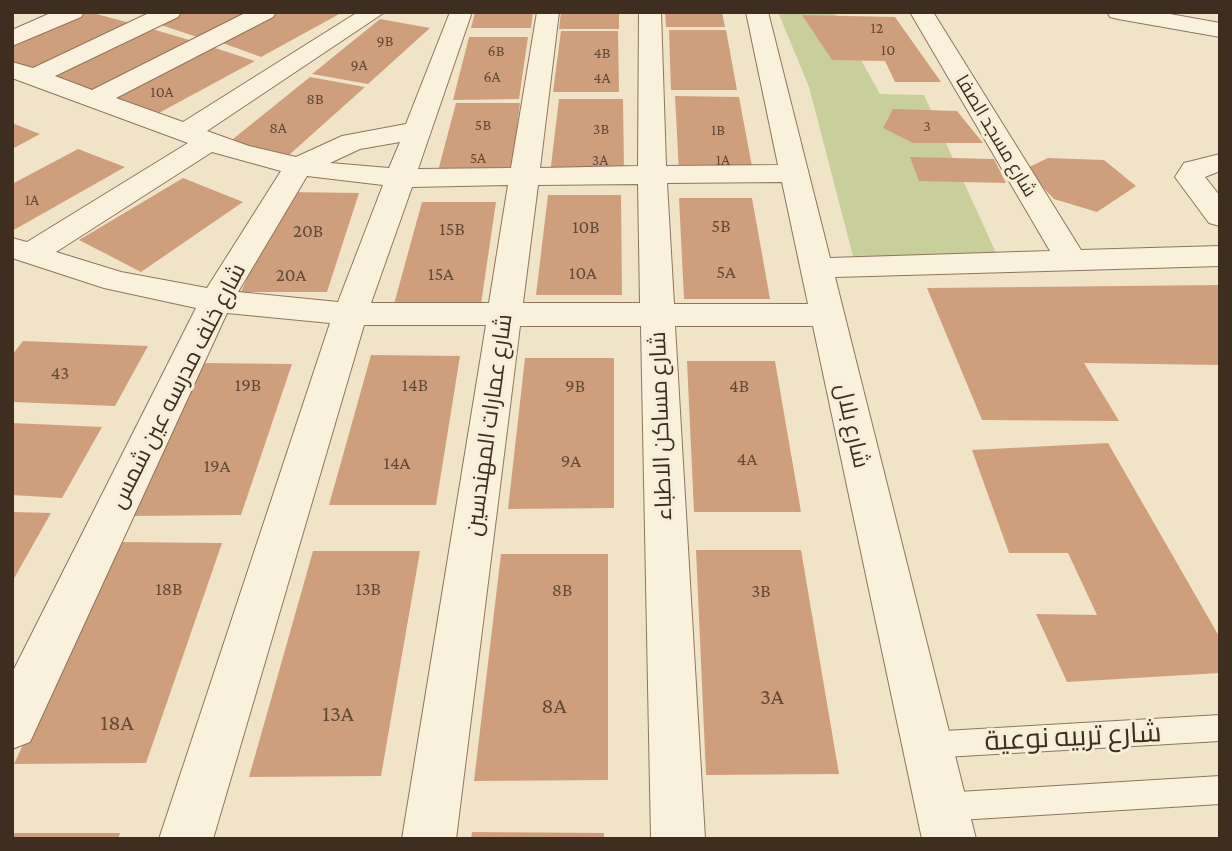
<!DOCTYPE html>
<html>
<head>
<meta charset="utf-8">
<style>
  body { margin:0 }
  #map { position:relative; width:1232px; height:851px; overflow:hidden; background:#f0e4c8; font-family:"Crimson Pro",serif }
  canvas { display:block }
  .frame { position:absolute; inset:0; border:14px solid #3d2e20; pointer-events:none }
</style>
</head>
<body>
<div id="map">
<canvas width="1232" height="851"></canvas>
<div class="frame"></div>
</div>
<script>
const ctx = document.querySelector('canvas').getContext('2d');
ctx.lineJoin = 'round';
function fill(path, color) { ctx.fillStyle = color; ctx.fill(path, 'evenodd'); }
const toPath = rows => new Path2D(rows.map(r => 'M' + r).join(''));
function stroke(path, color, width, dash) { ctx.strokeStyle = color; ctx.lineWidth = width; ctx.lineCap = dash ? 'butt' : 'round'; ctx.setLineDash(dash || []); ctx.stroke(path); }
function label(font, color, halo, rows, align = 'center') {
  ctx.font = font + ' "Crimson Pro",Cairo,serif'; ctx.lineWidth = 6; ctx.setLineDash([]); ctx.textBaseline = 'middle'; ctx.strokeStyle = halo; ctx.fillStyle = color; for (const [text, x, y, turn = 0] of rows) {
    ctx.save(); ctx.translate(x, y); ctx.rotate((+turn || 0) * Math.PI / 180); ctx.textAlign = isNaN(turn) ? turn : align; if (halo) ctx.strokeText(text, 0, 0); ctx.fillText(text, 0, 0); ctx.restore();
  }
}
fill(toPath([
  [778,12,834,12,880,94,924,95,997,255,854,260,809,87]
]), '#c9cf9b');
fill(toPath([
  [89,12,130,23,28,70,12,64,12,46],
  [183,12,247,12,197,37,158,24],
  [278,12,343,12,261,57,220,42],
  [475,12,533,12,531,28,471,28],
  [561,12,619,12,619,29,559,29],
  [665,12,722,12,725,27,666,27],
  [802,15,895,17,941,82,895,82,885,61,832,60],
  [380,19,430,28,368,84,312,74],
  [152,29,193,41,93,91,54,75],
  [669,30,726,30,737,90,671,90],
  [561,31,618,31,619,92,553,92],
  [469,37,528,37,519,99,453,100],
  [212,47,255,61,157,114,115,97],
  [310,77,365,87,289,155,228,143],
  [675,96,739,97,753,172,679,172],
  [559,99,623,99,624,174,550,174],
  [456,103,520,103,512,170,438,171],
  [893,109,957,111,983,143,913,143,883,128],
  [12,123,40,134,12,149],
  [78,149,125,167,12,231,12,184],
  [910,157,994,159,1006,183,919,181],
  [1048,158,1104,160,1136,186,1097,212,1054,199,1025,169],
  [183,178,243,202,141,272,79,240],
  [286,192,359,193,327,292,241,292],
  [548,195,621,195,622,295,536,295],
  [679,198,752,198,770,299,684,299],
  [422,202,496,202,481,304,394,304],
  [1220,285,1220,365,1084,363,1119,421,982,420,927,288],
  [23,341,148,346,115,406,12,402,12,355],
  [371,355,460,356,436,505,329,505],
  [525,358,614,358,614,508,508,509],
  [687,361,775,361,801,512,694,512],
  [203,363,292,364,241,515,133,516],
  [12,423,102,427,62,498,12,495],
  [1108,443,1220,638,1220,673,1067,682,1036,614,1097,615,1068,553,1009,553,972,450],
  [12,512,51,513,12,582],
  [117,542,222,543,146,763,14,764],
  [696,550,801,550,839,774,706,775],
  [313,551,420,551,381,776,249,777],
  [501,554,608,554,608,780,474,781],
  [472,832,604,833,604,839,471,839],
  [12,833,120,833,118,839,12,839]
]), '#cf9f7d');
const service = toPath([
  [1220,715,1220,741,927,758,917,754,913,745,917,736,927,732,1220,715],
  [1220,776,1220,804,942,821,932,817,928,807,932,797,942,793,1220,776]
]);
const minor = toPath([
  [53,12,84,12,81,17,12,46,12,30,53,12],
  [151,12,181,12,178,17,55,76,92,90,247,12,276,12,273,17,116,98,183,122,358,12,385,12,207,131,249,146,296,157,342,136,406,124,450,12,472,12,418,169,511,168,537,12,559,12,540,168,638,166,639,12,661,12,666,166,778,165,746,12,768,12,830,258,1050,251,910,12,933,12,1081,250,1220,246,1220,266,835,277,976,839,922,839,813,326,675,326,705,839,651,839,641,326,520,326,456,839,402,839,486,325,364,325,213,839,159,839,330,323,227,313,30,742,12,749,12,673,196,308,104,288,12,258,12,238,27,242,188,143,12,78,12,62,33,68,151,12],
  [400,142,389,168,330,163,360,149,400,142],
  [212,152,281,171,207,288,121,272,56,252,212,152],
  [307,176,383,185,338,302,238,292,307,176],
  [782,182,808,304,674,304,667,183,782,182],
  [638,184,640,303,523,303,538,185,638,184],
  [508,185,489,303,371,303,412,187,508,185],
  [1107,12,1159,12,1220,23,1220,37,1118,19,1110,17,1107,12],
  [1220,154,1220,171,1205,177,1220,196,1220,226,1209,223,1175,177,1184,163,1220,154]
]);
stroke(service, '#8d765c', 2);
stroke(minor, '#8d765c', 2);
fill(service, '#faf1dc');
fill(minor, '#faf1dc');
label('16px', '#624a37', null, [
  ["12",877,28],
  ["9B",385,41],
  ["10",888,50],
  ["6B",496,51],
  ["4B",602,53],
  ["9A",359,65],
  ["6A",492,77],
  ["4A",602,78],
  ["10A",162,92],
  ["8B",315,99],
  ["5B",483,125],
  ["3",927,126],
  ["8A",278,128],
  ["3B",601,129],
  ["1B",718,130],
  ["5A",478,158],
  ["3A",600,160],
  ["1A",723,160],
  ["1A",32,200]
]);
label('19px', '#3d2e20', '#f7eed8', [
  ["شارع مسجد الصفا",996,136,59]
]);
label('19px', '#624a37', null, [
  ["5B",721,226],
  ["10B",586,227],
  ["15B",452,229],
  ["20B",308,231],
  ["5A",726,272],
  ["10A",583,273],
  ["15A",441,274],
  ["20A",291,275],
  ["43",60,373],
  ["19B",248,385],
  ["14B",415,385],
  ["9B",575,386],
  ["4B",739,386],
  ["4A",747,459],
  ["9A",571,461],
  ["14A",397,463],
  ["19A",217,466],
  ["18B",169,589],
  ["13B",368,589],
  ["8B",562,590],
  ["3B",761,591]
]);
label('23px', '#3d2e20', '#f7eed8', [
  ["شارع خلف مدرسه عين شمس",178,386,-63],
  ["شارع عمارات المهندسين",489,425,-82],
  ["شارع مساكن الاطباء",661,426,-92],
  ["شارع بلال",852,426,77]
]);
label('23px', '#624a37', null, [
  ["3A",772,697],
  ["8A",554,706],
  ["13A",338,714],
  ["18A",117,723]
]);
label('28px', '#3d2e20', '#f7eed8', [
  ["شارع تربيه نوعية",1073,737,-3]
]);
</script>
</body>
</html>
